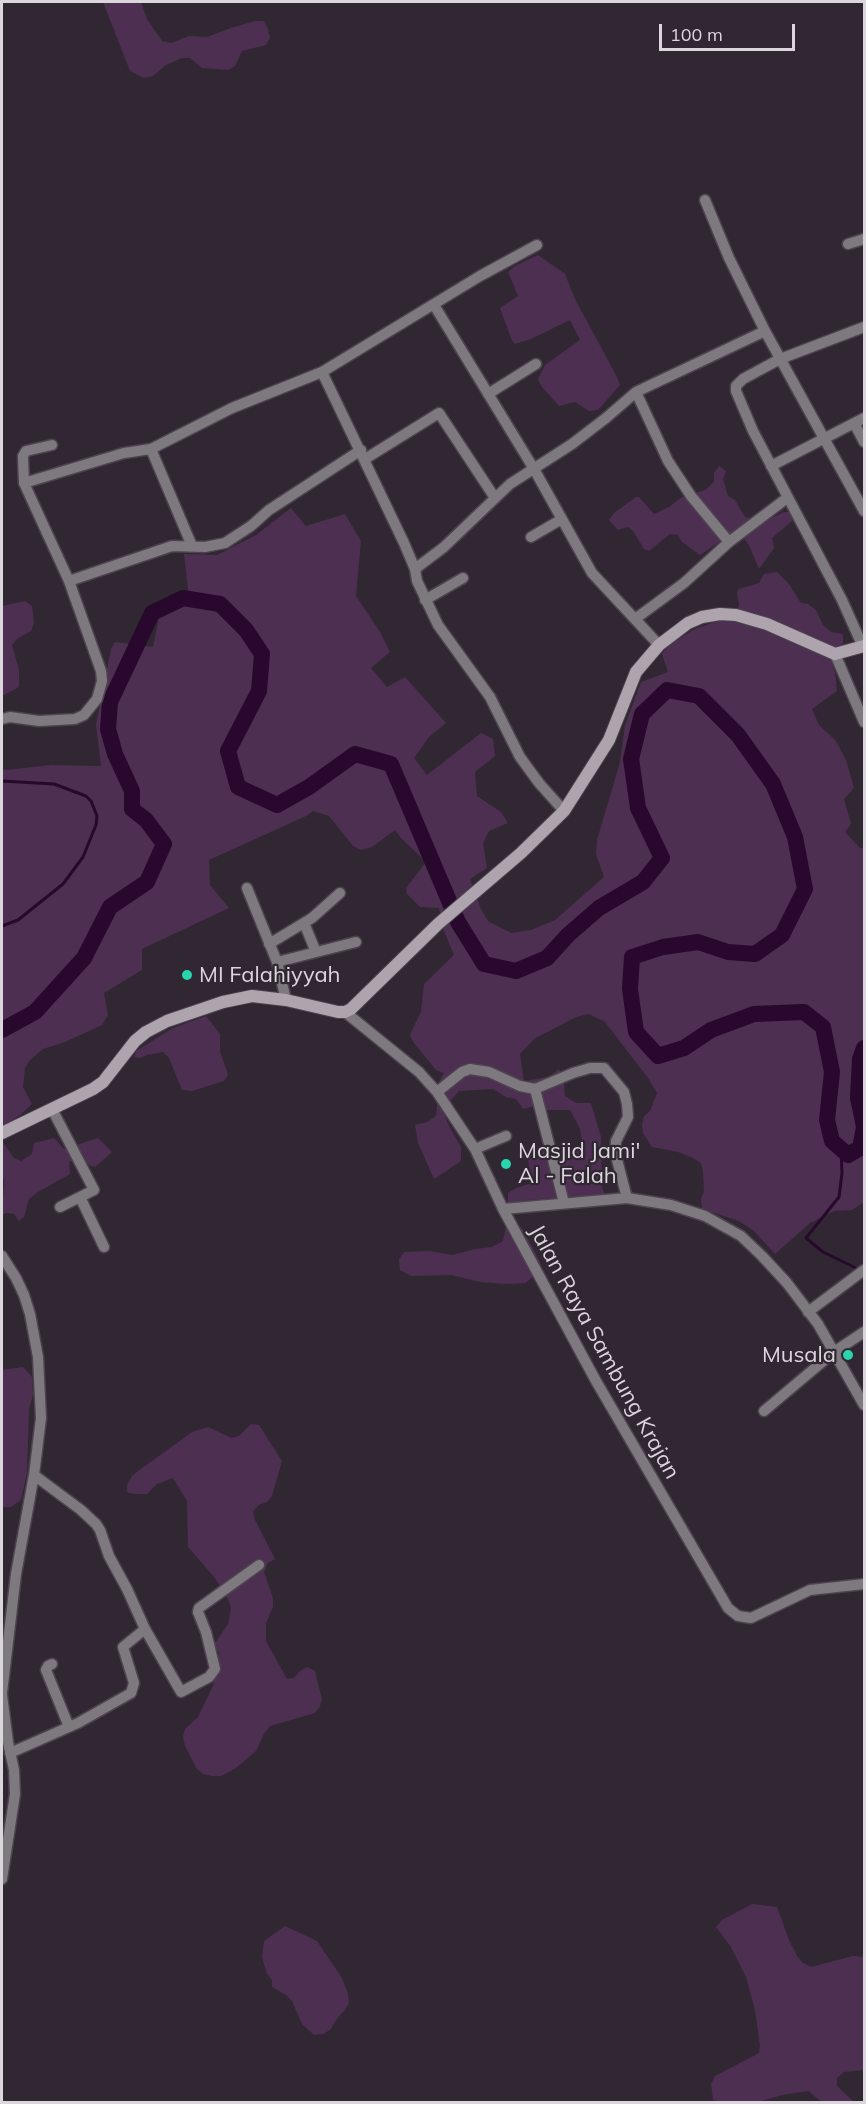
<!DOCTYPE html>
<html>
<head>
<meta charset="utf-8">
<style>
  body { margin:0 }
  #map { position:relative; width:866px; height:2104px; overflow:hidden; background:#312733; font-family:Mulish,sans-serif }
  canvas { display:block }
  .frame { position:absolute; inset:0; border:3px solid #dbd5dc; pointer-events:none }
  .scale { position:absolute; left:659px; top:24px; width:136px; height:27px; box-sizing:border-box; border:3px solid #dbd5dc; border-top:0; padding-left:8px; font-size:18px; line-height:21px; white-space:nowrap; color:#dbd5dc; -webkit-text-stroke:4px #312733; paint-order:stroke }
</style>
</head>
<body>
<div id="map">
<canvas width="866" height="2104"></canvas>
<div class="frame"></div>
<div class="scale">100 m</div>
</div>
<script>
const ctx = document.querySelector('canvas').getContext('2d');
ctx.lineJoin = 'round';
function fill(path, color) { ctx.fillStyle = color; ctx.fill(path, 'evenodd'); }
const toPath = rows => new Path2D(rows.map(r => 'M' + r).join(''));
function stroke(path, color, width, dash) { ctx.strokeStyle = color; ctx.lineWidth = width; ctx.lineCap = dash ? 'butt' : 'round'; ctx.setLineDash(dash || []); ctx.stroke(path); }
function label(font, color, halo, rows, align = 'center') {
  ctx.font = font + ' Mulish,sans-serif'; ctx.lineWidth = 4.5; ctx.setLineDash([]); ctx.textBaseline = 'middle'; ctx.strokeStyle = halo; ctx.fillStyle = color; for (const [text, x, y, turn = 0] of rows) {
    ctx.save(); ctx.translate(x, y); ctx.rotate((+turn || 0) * Math.PI / 180); ctx.textAlign = isNaN(turn) ? turn : align; if (halo) ctx.strokeText(text, 0, 0); ctx.fillText(text, 0, 0); ctx.restore();
  }
}
fill(toPath([
  [103,2,141,2,147,19,162,41,171,43,189,36,207,37,231,28,255,21,264,21,268,29,270,38,266,45,242,51,235,66,228,70,202,68,190,58,182,58,166,65,153,76,144,78,130,71],
  [538,255,565,274,575,299,617,377,620,385,598,410,589,411,575,402,559,406,542,387,538,379,545,365,580,340,570,320,531,339,515,344,512,341,500,308,518,296,508,272,515,266],
  [719,466,726,471,723,479,728,496,735,500,745,517,764,522,784,512,789,512,793,520,772,538,774,548,759,569,749,545,742,536,734,532,700,555,682,542,678,535,670,534,649,551,644,549,633,531,628,527,618,530,609,520,614,513,636,497,639,497,654,514,669,507,682,497,705,490,714,482,714,473],
  [291,508,306,526,345,514,361,541,356,596,380,632,390,652,371,668,387,687,405,677,446,723,429,737,414,758,427,775,481,733,493,739,495,756,475,772,477,796,501,812,508,823,489,831,483,843,487,868,470,879,481,909,488,921,511,933,531,930,555,920,604,877,596,854,597,840,620,762,625,725,641,682,668,672,662,654,668,645,695,629,721,620,735,620,739,605,737,593,739,589,759,583,764,574,777,572,789,584,801,603,808,604,816,610,823,625,831,632,843,634,843,643,830,658,835,672,837,691,812,709,819,725,836,741,846,760,854,788,844,799,851,824,845,832,860,848,864,848,864,1202,852,1210,834,1211,810,1223,775,1254,754,1231,739,1221,702,1209,701,1199,704,1191,703,1172,701,1163,693,1158,678,1152,652,1147,643,1133,642,1125,644,1116,650,1111,657,1093,648,1078,605,1022,589,1014,576,1017,534,1039,520,1054,524,1081,549,1077,559,1069,564,1085,565,1096,576,1103,591,1103,601,1137,602,1187,605,1195,538,1199,508,1203,508,1193,516,1188,532,1183,528,1160,532,1155,542,1149,560,1152,583,1147,580,1129,570,1110,541,1110,534,1106,523,1109,516,1099,506,1097,493,1089,459,1091,443,1109,448,1124,461,1147,461,1161,434,1179,418,1143,415,1125,427,1122,436,1116,439,1082,444,1073,436,1070,414,1043,410,1035,421,1011,424,984,454,955,444,931,439,908,420,907,407,894,406,888,426,862,400,837,395,830,372,847,361,850,353,846,329,816,313,811,306,816,209,860,210,885,229,908,142,949,142,970,104,993,108,1015,102,1025,65,1042,43,1049,29,1061,25,1068,23,1087,32,1104,20,1115,2,1127,2,769,7,770,51,765,101,766,96,725,111,649,115,642,153,647,159,618,183,607,188,590,184,554,217,555,256,535],
  [25,601,32,606,34,623,31,631,17,639,12,645,19,670,19,687,2,696,2,606],
  [206,1016,220,1034,220,1051,228,1075,224,1081,192,1091,182,1090,169,1058,163,1052,147,1055,139,1058,134,1057,136,1051,173,1028],
  [54,1138,64,1149,98,1138,112,1152,95,1167,89,1165,82,1156,69,1162,70,1174,38,1192,29,1199,24,1217,19,1221,14,1214,6,1213,2,1215,4,1181,2,1173,3,1162,2,1141,14,1158,21,1161,32,1154,34,1143],
  [513,1223,517,1224,524,1231,540,1262,542,1270,525,1283,507,1284,480,1282,452,1275,411,1276,400,1270,399,1259,404,1252,430,1251,452,1255,475,1249,492,1247,503,1241,506,1226],
  [23,1367,32,1377,33,1395,29,1409,27,1473,21,1500,11,1507,2,1507,2,1370],
  [251,1424,259,1425,282,1461,272,1496,267,1502,259,1505,253,1511,255,1520,275,1559,268,1563,264,1572,273,1598,273,1607,266,1623,266,1641,287,1679,294,1678,300,1671,307,1667,315,1671,322,1699,320,1706,315,1713,270,1726,264,1734,256,1751,236,1768,221,1776,212,1776,203,1774,197,1769,185,1746,183,1737,185,1729,198,1717,213,1686,219,1652,213,1646,228,1624,231,1608,228,1599,215,1578,188,1547,187,1501,173,1478,157,1484,147,1494,134,1494,127,1492,127,1485,132,1476,138,1471,192,1432,208,1427,231,1438,239,1436],
  [752,1904,777,1907,789,1940,797,1956,803,1963,811,1967,853,1956,864,1957,864,2070,844,2072,837,2078,837,2086,854,2102,822,2102,808,2091,782,2095,758,2102,722,2102,713,2100,711,2084,715,2076,759,2053,760,2045,755,2010,746,1977,731,1947,716,1927,722,1920],
  [285,1926,317,1941,342,1978,348,1994,349,2003,345,2010,339,2016,330,2030,323,2034,314,2035,302,2024,292,2001,286,1995,272,1987,272,1980,267,1974,262,1957,264,1941]
]), '#4d2f51');
stroke(toPath([
  [2,781,54,784,86,796,91,801,97,816,96,825,83,857,63,884,18,920,2,926],
  [841,1149,842,1173,839,1197,806,1238,823,1252,858,1269]
]), '#28092d', 3);
stroke(toPath([
  [2,1030,35,1012,84,958,110,907,147,882,164,844,146,820,132,809,132,791,115,754,108,729,110,702,152,613,183,598,220,604,246,630,262,654,259,691,228,751,238,787,277,805,309,787,355,754,391,764,458,922,484,964,516,971,547,958,568,935,599,908,643,882,662,858,638,808,631,759,642,714,667,690,699,696,738,735,773,784,795,837,805,889,782,935,755,954,728,952,698,942,663,947,632,957,630,989,636,1032,658,1056,684,1048,711,1030,754,1014,804,1012,823,1027,832,1072,827,1120,832,1141,848,1155,860,1148,864,1127,858,1098,860,1059,864,1048]
]), '#28092d', 16);
const minor = toPath([
  [705,200,729,258,765,331],
  [848,244,864,239],
  [434,305,534,469,592,573,659,645],
  [322,372,404,543,415,569,417,581,438,625,490,697,520,757,539,783,564,811],
  [488,394,536,364],
  [854,423,864,442],
  [52,445,26,451,23,456,24,483,69,581],
  [151,449,192,546],
  [365,459,439,413,495,498],
  [771,466,864,418],
  [24,483,124,453,151,449,232,408,322,372,480,276,537,245],
  [531,537,562,519],
  [729,542,787,498],
  [415,569,444,547,510,484,572,444,606,418,636,392,765,331,864,511],
  [425,600,463,578],
  [635,619,684,583,729,542,691,496,668,461,636,392],
  [863,647,842,600,753,431,736,391,736,386,743,379,780,359,864,327],
  [835,654,864,722],
  [2,719,10,717,39,721,75,719,84,715,97,699,102,681,101,671,69,581,172,546,205,547,225,543,251,526,269,510,361,450],
  [247,888,277,962],
  [304,923,316,952],
  [269,944,312,918,340,893],
  [286,1000,277,962,356,942],
  [345,1012,419,1072,437,1092,475,1149,503,1209,596,1381,728,1608,738,1616,751,1618,810,1590,864,1584],
  [535,1089,564,1203],
  [437,1092,462,1072,470,1069,489,1072,520,1086,535,1089,573,1073,590,1068,604,1068,624,1092,627,1104,628,1117,616,1141,615,1152,627,1198],
  [52,1109,94,1190,60,1207],
  [475,1149,506,1136],
  [80,1197,104,1247],
  [503,1209,627,1198,671,1205,705,1216,741,1236,762,1256,787,1283,818,1324,864,1405],
  [2,1256,16,1278,24,1295,30,1314,38,1357,41,1418,34,1475,16,1574,2,1693],
  [808,1312,864,1270],
  [764,1411,834,1352,864,1332],
  [34,1475,81,1510,96,1524,100,1530,109,1556,127,1589,145,1629,181,1692,209,1677,215,1669,206,1632,198,1612,199,1608,259,1565],
  [52,1664,48,1666,46,1670,69,1727],
  [2,1695,8,1742,14,1770,15,1794,2,1879],
  [10,1753,78,1723,131,1693,134,1683,123,1647,145,1629]
]);
const secondary = toPath([
  [2,1133,93,1089,103,1082,135,1041,146,1032,167,1021,223,1002,252,996,286,1000,338,1012,345,1012,351,1009,438,924,521,853,564,811,609,740,636,672,659,645,688,623,702,617,720,614,736,615,767,624,835,654,864,646]
]);
stroke(minor, '#4c434e', 13);
stroke(secondary, '#4c434e', 14);
stroke(minor, '#7e787f', 10);
stroke(secondary, '#ada4ae', 12);
for (const [x, y, r, color] of [
  [187,975,6,"#29d5ac"],
  [506,1164,6,"#29d5ac"],
  [848,1355,6,"#29d5ac"]
]) { const dot = new Path2D(); dot.arc(x, y, r, 0, 2 * Math.PI); ctx.fillStyle = color; ctx.fill(dot); stroke(dot, '#312733', 2); }
label('22px', '#dbd5dc', '#312733', [
  ["MI Falahiyyah",199,975],
  ["Masjid Jami'",518,1151],
  ["Al - Falah",518,1176],
  ["Musala",836,1355,"right"]
], 'left');
label('22px', '#dbd5dc', '#312733', [
  ["Jalan Raya Sambung Krajan",604,1352,61]
]);
</script>
</body>
</html>
